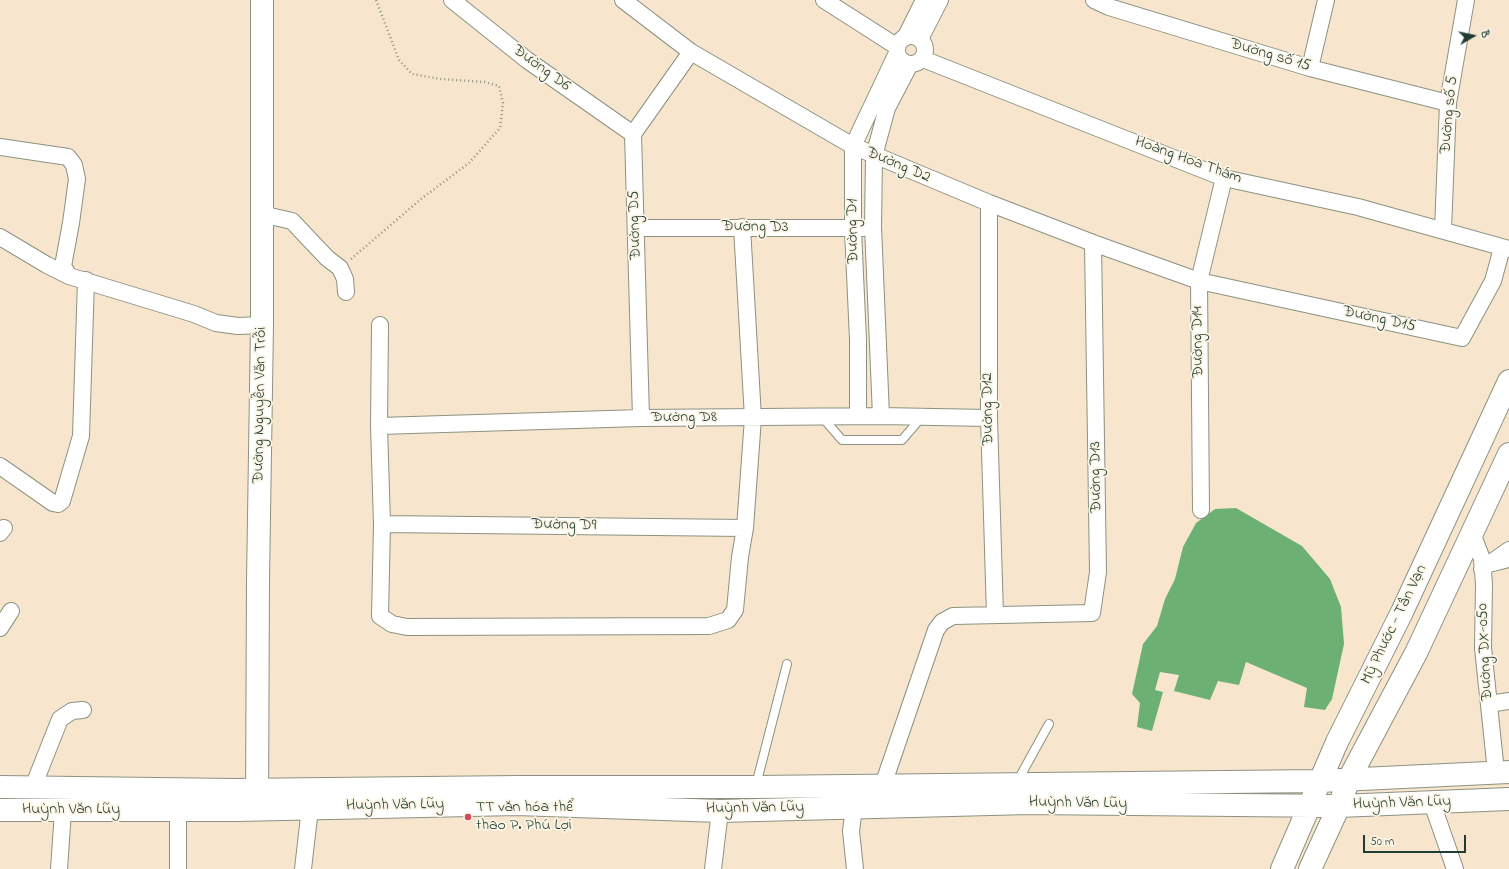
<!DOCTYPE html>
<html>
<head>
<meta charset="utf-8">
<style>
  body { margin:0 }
  #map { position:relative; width:1509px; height:869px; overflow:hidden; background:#f7e6cd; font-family:"Indie Flower",sans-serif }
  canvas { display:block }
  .north { position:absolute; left:1453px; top:16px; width:40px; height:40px; -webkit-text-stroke:3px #fcf5e5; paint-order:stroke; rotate:81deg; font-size:11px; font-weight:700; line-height:16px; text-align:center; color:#1f3d34 }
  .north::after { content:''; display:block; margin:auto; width:14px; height:18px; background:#1f3d34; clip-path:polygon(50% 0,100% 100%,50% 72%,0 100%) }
  .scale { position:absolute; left:1363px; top:835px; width:103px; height:18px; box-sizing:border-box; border:2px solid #1f3d34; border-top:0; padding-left:5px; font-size:12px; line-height:14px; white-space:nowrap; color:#1f3d34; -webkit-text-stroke:3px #fcf5e5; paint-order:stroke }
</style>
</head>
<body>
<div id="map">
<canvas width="1509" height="869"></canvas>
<div class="north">B</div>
<div class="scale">50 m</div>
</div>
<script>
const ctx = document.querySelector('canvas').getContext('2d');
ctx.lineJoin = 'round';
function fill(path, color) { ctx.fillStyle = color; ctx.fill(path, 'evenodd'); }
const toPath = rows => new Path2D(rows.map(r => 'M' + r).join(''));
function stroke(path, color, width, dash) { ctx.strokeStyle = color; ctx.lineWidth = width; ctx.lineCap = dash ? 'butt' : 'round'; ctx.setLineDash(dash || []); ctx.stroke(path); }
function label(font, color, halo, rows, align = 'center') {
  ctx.font = font + ' "Indie Flower",sans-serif'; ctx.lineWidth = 3.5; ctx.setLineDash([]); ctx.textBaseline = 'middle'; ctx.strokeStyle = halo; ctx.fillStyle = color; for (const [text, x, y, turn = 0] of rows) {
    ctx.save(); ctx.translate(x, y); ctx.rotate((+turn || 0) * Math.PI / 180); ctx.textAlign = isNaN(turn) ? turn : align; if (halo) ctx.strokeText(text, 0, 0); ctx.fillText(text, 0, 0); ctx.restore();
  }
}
fill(toPath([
  [1236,508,1302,546,1330,579,1341,607,1344,644,1332,699,1325,710,1304,707,1307,688,1246,662,1239,685,1218,681,1210,700,1174,691,1179,675,1160,672,1155,690,1163,692,1152,731,1137,727,1140,703,1132,694,1143,644,1157,626,1165,599,1175,579,1183,547,1196,523,1215,509]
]), '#6db074');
const lane = toPath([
  [822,417,842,440,902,440,921,418],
  [1493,567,1509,563],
  [1017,782,1049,724],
  [756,785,787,664]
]);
const street = toPath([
  [452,0,527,60,633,134],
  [623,0,691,52,853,146,989,203,1093,243,1199,281,1462,338,1493,281,1502,248],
  [824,0,896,46],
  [1094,0,1109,7,1310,68,1448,103],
  '897 50a14 14 0 1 1 28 0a14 14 0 1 1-28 0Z',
  [905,38,924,0],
  [920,39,940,0],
  [923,59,1224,178,1358,207,1509,249],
  [1310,68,1326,0],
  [0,147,68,157,74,165,77,179,71,223,63,266,69,276],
  [989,203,989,418,995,615],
  [261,214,292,221,327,258,340,268,345,279,346,292],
  [637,228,863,228],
  [1443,230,1448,103,1466,0],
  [0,237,47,265,69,276,194,314,216,323,238,326,262,325],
  [380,325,379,426,382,524,380,616,392,624,407,627,709,626,728,620,735,610,740,557,745,528,753,418,742,227],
  [858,416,858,340,853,230,853,146,896,55],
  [881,416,873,227,874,156,887,108,910,64],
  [641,418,633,134,691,52],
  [379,426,641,418,881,416,989,418],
  [0,466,53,503,58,504,62,501,81,436,86,280],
  [1201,510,1199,281,1224,178],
  [382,524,745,528],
  [0,533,4,528],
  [1472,533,1482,559,1484,584,1483,648,1496,772],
  [1482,569,1509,550],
  [0,628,11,611],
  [1489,704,1509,701],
  [883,785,936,630,942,622,953,616,1092,613,1098,572,1093,243],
  [33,787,60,719,72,711,83,710],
  [1432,803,1455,869],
  [854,808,851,831,855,869],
  [59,869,63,811],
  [178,869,178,810],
  [303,869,310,808],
  [713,869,720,811]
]);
const secondary = toPath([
  [257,809,258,581,262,325,262,0]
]);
const primary = toPath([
  [0,787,234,790,518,787,755,787,1319,781,1509,772],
  [0,810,237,810,517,804,720,811,1029,803,1339,806,1509,799],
  [1282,869,1337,742,1402,612,1509,381],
  [1310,869,1339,806,1349,779,1416,653,1509,454]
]);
stroke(lane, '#8b9280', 10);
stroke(street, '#8b9280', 18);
stroke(secondary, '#8b9280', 24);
stroke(primary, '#8b9280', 24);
stroke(toPath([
  [351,259,421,199,469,163,500,128,503,103,499,86,485,82,440,79,412,74,399,60,376,0]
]), '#8b9280', 2.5, [1, 3]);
stroke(lane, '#fff', 8);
stroke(street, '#fff', 16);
stroke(secondary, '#fff', 22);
stroke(primary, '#fff', 22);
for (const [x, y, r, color] of [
  [468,817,4,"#d1495b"]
]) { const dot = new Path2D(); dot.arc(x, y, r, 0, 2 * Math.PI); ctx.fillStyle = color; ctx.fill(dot); stroke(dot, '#fcf5e5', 1.5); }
label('16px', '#1f3d34', '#fcf5e5', [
  ["Đường số 15",1270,56,16],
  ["Đường D6",541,69,36],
  ["Đường số 5",1450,115,-85],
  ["Hoàng Hoa Thám",1188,161,20],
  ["Đường D2",898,166,23],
  ["Đường D5",636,225,-92],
  ["Đường D3",755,228,1],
  ["Đường D1",854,231,-91],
  ["Đường D15",1379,320,12],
  ["Đường D14",1199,342,-91],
  ["Đường Nguyễn Văn Trỗi",261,405,-89],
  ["Đường D12",989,409,-91],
  ["Đường D8",684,418],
  ["Đường D13",1097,477,-91],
  ["Đường D9",564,526,1],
  ["Mỹ Phước - Tân Vạn",1395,625,-64],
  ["Đường DX-050",1486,652,-93],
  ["Huỳnh Văn Lũy",1078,804,1],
  ["Huỳnh Văn Lũy",1402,804,-2],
  ["Huỳnh Văn Lũy",395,806,-1],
  ["Huỳnh Văn Lũy",755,809,-1],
  ["Huỳnh Văn Lũy",71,810]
]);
label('16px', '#1f3d34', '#fcf5e5', [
  ["TT văn hóa thể",476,808],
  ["thao P. Phú Lợi",476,826]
], 'left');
</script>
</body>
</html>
